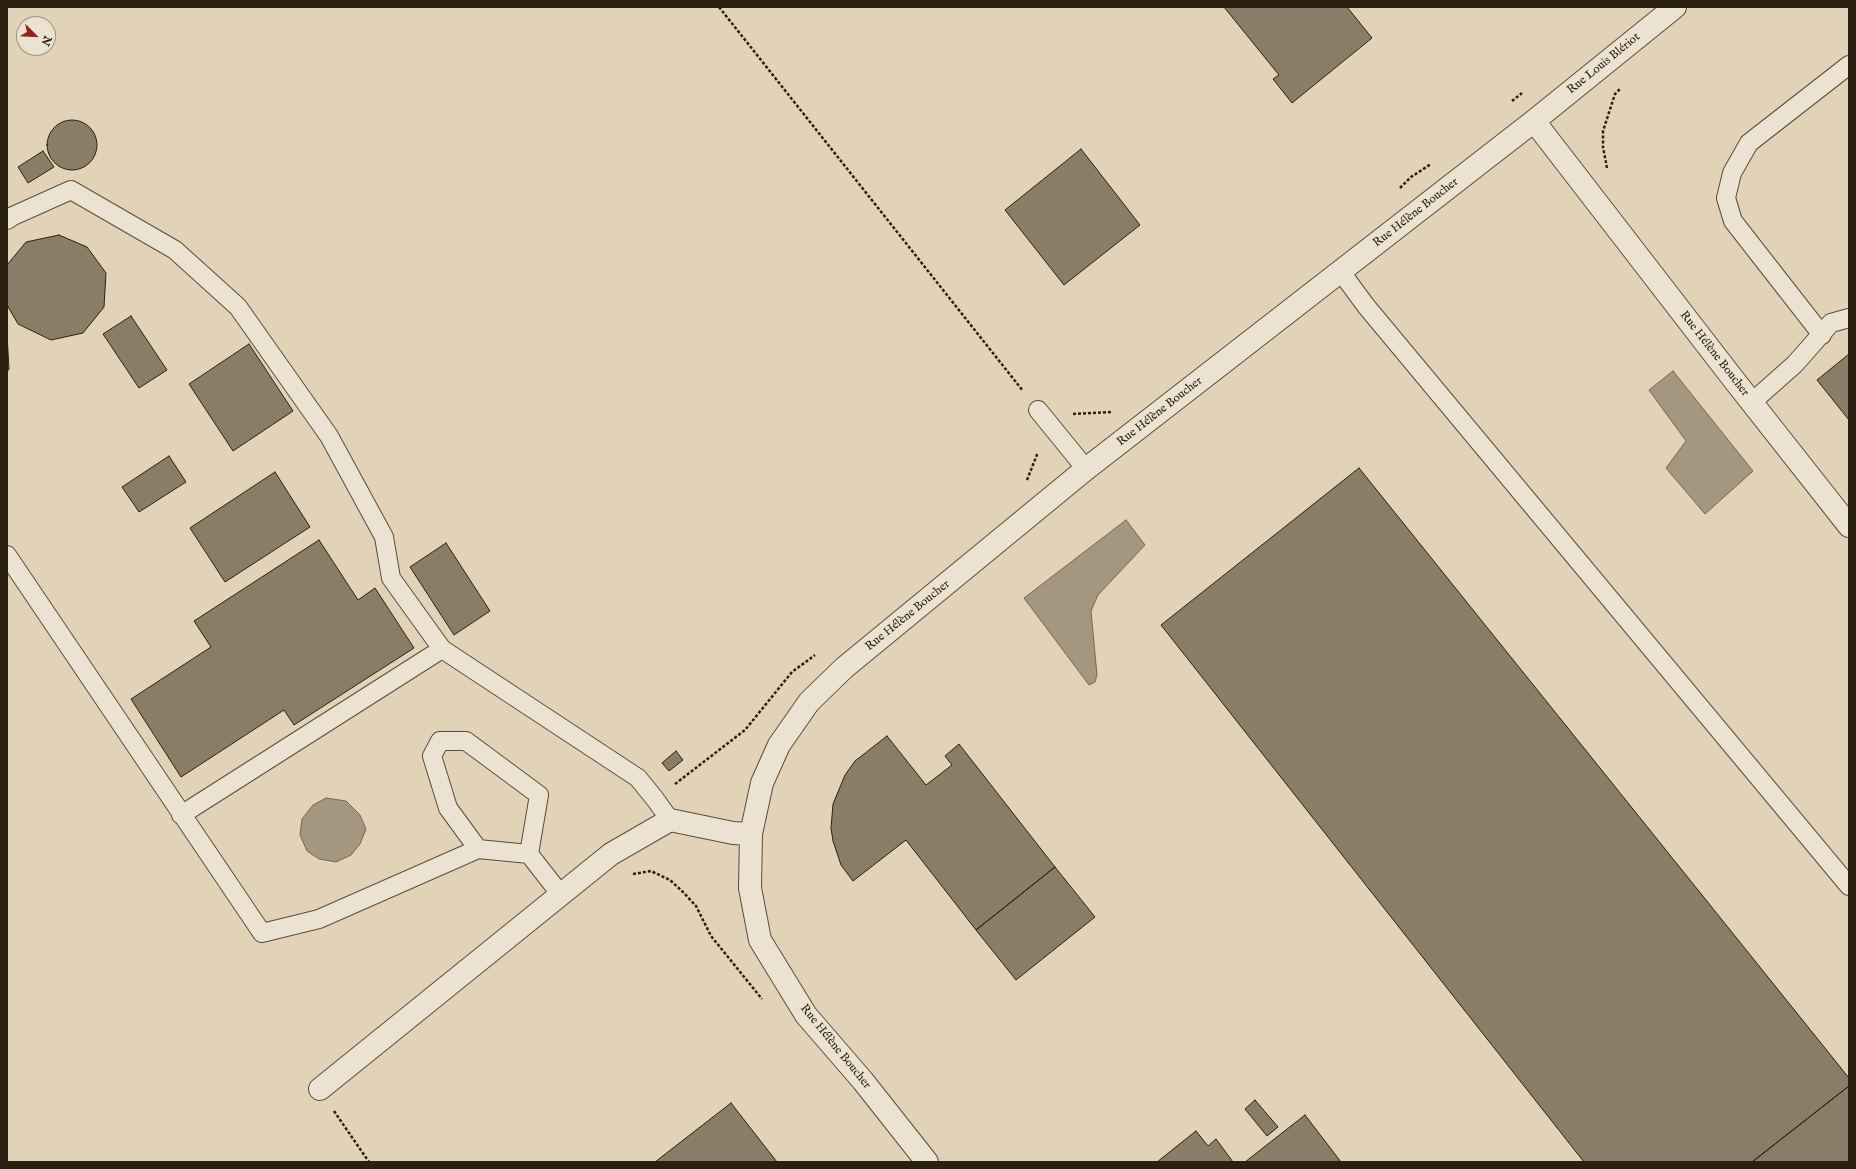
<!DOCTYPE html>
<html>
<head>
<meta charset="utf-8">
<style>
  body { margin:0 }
  #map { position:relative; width:1856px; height:1169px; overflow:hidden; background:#e2d3b8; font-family:"IM FELL English",serif }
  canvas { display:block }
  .frame { position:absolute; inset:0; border:8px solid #2b2010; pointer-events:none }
  .north { position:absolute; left:16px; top:16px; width:40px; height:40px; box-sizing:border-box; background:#ece2d1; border:1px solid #9f9484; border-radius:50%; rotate:114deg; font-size:11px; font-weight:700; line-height:16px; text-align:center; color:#2b2010 }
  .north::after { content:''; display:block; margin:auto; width:14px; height:18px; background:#8f2418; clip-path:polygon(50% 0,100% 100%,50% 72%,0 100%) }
</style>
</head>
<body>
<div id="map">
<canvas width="1856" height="1169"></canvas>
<div class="frame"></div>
<div class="north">N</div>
</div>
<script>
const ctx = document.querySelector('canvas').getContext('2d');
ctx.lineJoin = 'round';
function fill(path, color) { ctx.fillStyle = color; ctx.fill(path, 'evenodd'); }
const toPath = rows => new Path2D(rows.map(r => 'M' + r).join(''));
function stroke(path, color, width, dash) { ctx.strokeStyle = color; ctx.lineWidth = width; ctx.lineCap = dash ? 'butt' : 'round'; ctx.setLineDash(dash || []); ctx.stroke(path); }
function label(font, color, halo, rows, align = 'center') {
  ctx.font = font + ' "IM FELL English",serif'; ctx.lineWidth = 3; ctx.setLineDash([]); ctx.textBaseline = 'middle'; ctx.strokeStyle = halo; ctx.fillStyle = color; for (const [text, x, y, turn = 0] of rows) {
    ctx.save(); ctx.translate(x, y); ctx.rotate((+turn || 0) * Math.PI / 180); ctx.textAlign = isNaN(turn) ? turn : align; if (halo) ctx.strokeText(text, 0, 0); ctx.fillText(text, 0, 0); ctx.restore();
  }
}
const water = toPath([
  [1673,371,1753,471,1705,514,1666,468,1686,441,1649,390,1673,371],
  [1126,520,1145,545,1098,595,1091,611,1097,675,1095,682,1089,685,1024,598,1126,520],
  [326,798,346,801,360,815,366,829,360,844,351,855,336,862,319,859,307,851,300,835,302,819,313,805,326,798]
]);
fill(water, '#a4967f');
stroke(water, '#746753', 1);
const building = toPath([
  [1224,7,1347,7,1372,38,1292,103,1273,79,1279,75,1224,7],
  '47 145a25 25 0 1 1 50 0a25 25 0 1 1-50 0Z',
  [1081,149,1140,225,1064,285,1005,210,1081,149],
  [43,151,54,167,28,183,18,167,43,151],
  [59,235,87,247,106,273,104,307,83,333,51,340,18,324,7,305,7,265,26,242,59,235],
  [131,316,167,370,139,388,103,334,131,316],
  [7,334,9,369,7,372,7,334],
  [249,344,293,411,233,451,189,384,249,344],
  [1849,354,1849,420,1817,380,1849,354],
  [169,456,186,482,139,512,122,487,169,456],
  [1359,468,1849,1078,1849,1086,1752,1162,1584,1162,1161,625,1359,468],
  [275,472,310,527,225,582,190,528,275,472],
  [319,540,358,600,375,588,414,648,294,725,284,710,181,777,131,699,211,647,194,621,319,540],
  [446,543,490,611,454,635,410,567,446,543],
  [887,736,926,785,952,765,945,756,959,744,1055,867,976,930,906,840,853,881,841,865,833,841,831,828,833,804,845,775,855,761,887,736],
  [676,751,683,760,669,771,662,763,676,751],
  [1055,867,1095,917,1016,980,976,930,1055,867],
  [1849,1086,1849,1162,1752,1162,1849,1086],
  [1255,1100,1278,1127,1267,1136,1245,1109,1255,1100],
  [731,1103,777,1162,655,1162,731,1103],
  [1305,1115,1341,1162,1245,1162,1305,1115],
  [1196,1131,1208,1146,1216,1139,1233,1162,1157,1162,1196,1131]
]);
fill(building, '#8a7d67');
stroke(building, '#2b2010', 1);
const lane = toPath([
  [7,220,13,216,71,190,175,250,238,307,329,436,384,537,391,578,442,649,638,778,655,799,670,820],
  [1341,272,1366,306,1849,886],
  [1822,335,1733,221,1726,198,1732,173,1749,143,1849,65],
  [1751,403,1795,364,1831,323,1849,318],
  [1038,410,1086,469],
  [7,555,262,933,319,919,478,849,529,854,561,895],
  [181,815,442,649],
  [478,849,448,808,432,756,440,741,466,741,539,795,529,854]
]);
const street = toPath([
  [1534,121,1734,380,1849,526],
  [320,1089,611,854,670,820,733,833,751,834],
  [927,1162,863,1081,806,1015,760,940,750,888,751,834,762,783,779,745,809,702,844,668,1086,469,1534,121,1675,7]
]);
stroke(lane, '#594d3a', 20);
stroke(street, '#594d3a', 24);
stroke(toPath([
  [719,7,1023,391],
  [1512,101,1522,93],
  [1607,168,1603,147,1603,131,1615,94,1620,89],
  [1400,188,1411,177,1431,164],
  [1073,414,1112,412],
  [1027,480,1038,452],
  [675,784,745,730,792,672,815,655],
  [633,874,651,871,670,880,683,892,696,906,711,936,762,999],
  [334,1111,369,1162]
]), '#2b2010', 2.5, [3, 2]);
stroke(lane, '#ece2d1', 18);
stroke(street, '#ece2d1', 22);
label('12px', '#2b2010', '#ece2d1', [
  ["Rue Louis Blériot",1604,64,-39],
  ["Rue Hélène Boucher",1416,213,-38],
  ["Rue Hélène Boucher",1714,354,52],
  ["Rue Hélène Boucher",1160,412,-38],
  ["Rue Hélène Boucher",908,616,-39],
  ["Rue Hélène Boucher",835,1047,51]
]);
</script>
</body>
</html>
